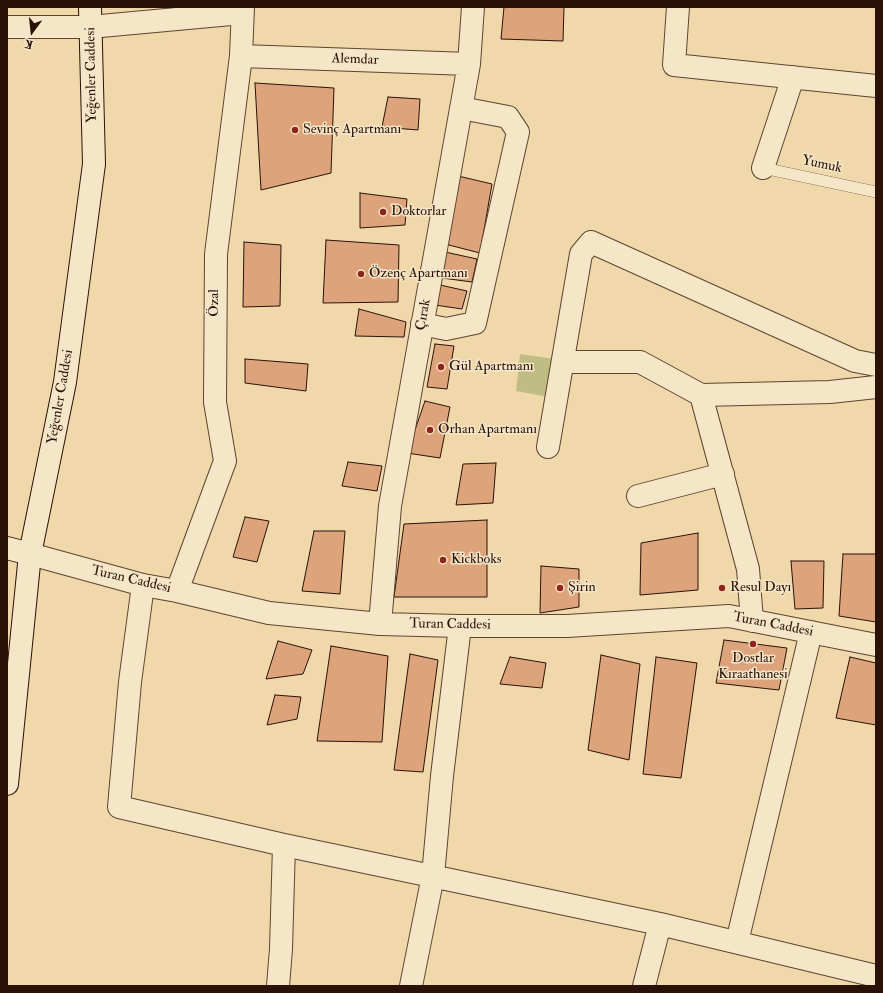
<!DOCTYPE html>
<html>
<head>
<meta charset="utf-8">
<style>
  body { margin:0 }
  #map { position:relative; width:883px; height:993px; overflow:hidden; background:#f0d8aa; font-family:"IM FELL Double Pica",serif }
  canvas { display:block }
  .frame { position:absolute; inset:0; border:8px solid #2a1209; pointer-events:none }
  .north { position:absolute; left:12px; top:12px; width:40px; height:40px; -webkit-text-stroke:3px #f5e6c8; paint-order:stroke; rotate:195deg; font-size:11px; font-weight:700; line-height:16px; text-align:center; color:#2a1209 }
  .north::after { content:''; display:block; margin:auto; width:14px; height:18px; background:#2a1209; clip-path:polygon(50% 0,100% 100%,50% 72%,0 100%) }
</style>
</head>
<body>
<div id="map">
<canvas width="883" height="993"></canvas>
<div class="frame"></div>
<div class="north">K</div>
</div>
<script>
const ctx = document.querySelector('canvas').getContext('2d');
ctx.lineJoin = 'round';
function fill(path, color) { ctx.fillStyle = color; ctx.fill(path, 'evenodd'); }
const toPath = rows => new Path2D(rows.map(r => 'M' + r).join(''));
function stroke(path, color, width, dash) { ctx.strokeStyle = color; ctx.lineWidth = width; ctx.lineCap = dash ? 'butt' : 'round'; ctx.setLineDash(dash || []); ctx.stroke(path); }
function label(font, color, halo, rows, align = 'center') {
  ctx.font = font + ' "IM FELL Double Pica",serif'; ctx.lineWidth = 3; ctx.setLineDash([]); ctx.textBaseline = 'middle'; ctx.strokeStyle = halo; ctx.fillStyle = color; for (const [text, x, y, turn = 0] of rows) {
    ctx.save(); ctx.translate(x, y); ctx.rotate((+turn || 0) * Math.PI / 180); ctx.textAlign = isNaN(turn) ? turn : align; if (halo) ctx.strokeText(text, 0, 0); ctx.fillText(text, 0, 0); ctx.restore();
  }
}
fill(toPath([
  [520,354,555,359,549,397,516,391]
]), '#c0bd84');
const building = toPath([
  [504,7,564,7,563,41,501,39,504,7],
  [255,83,334,88,331,173,261,190,255,83],
  [388,97,420,99,418,130,382,127,388,97],
  [458,176,492,184,480,253,445,244,458,176],
  [360,193,407,199,405,225,360,228,360,193],
  [326,240,399,245,398,302,323,303,326,240],
  [244,242,281,245,280,306,243,307,244,242],
  [445,252,477,259,472,282,442,278,445,252],
  [440,285,467,291,462,309,435,305,440,285],
  [359,309,406,322,404,337,355,336,359,309],
  [435,344,454,346,447,389,427,387,435,344],
  [245,359,308,364,306,391,245,383,245,359],
  [425,401,450,407,440,458,407,453,425,401],
  [348,462,382,466,377,491,342,486,348,462],
  [496,463,493,503,456,505,463,464,496,463],
  [245,517,269,521,257,562,233,557,245,517],
  [487,520,487,597,394,597,404,524,487,520],
  [314,531,345,531,340,594,302,591,314,531],
  [698,533,698,590,640,595,641,543,698,533],
  [843,554,876,554,876,622,839,616,843,554],
  [791,561,824,561,823,608,795,609,791,561],
  [541,566,579,569,579,607,540,613,541,566],
  [724,640,787,648,779,690,716,683,724,640],
  [278,641,312,650,303,674,266,679,278,641],
  [331,646,388,656,382,742,317,741,331,646],
  [410,654,438,660,423,772,394,770,410,654],
  [601,655,640,664,629,760,588,750,601,655],
  [510,657,546,663,542,688,500,684,510,657],
  [656,657,697,663,681,778,643,774,656,657],
  [850,657,876,663,876,725,836,718,850,657],
  [275,695,301,697,297,719,267,725,275,695]
]);
fill(building, '#dda37b');
stroke(building, '#2a1209', 1);
const lane = toPath([
  [763,168,876,192]
]);
const street = toPath([
  [678,7,674,65,876,86],
  [7,27,90,27,242,13],
  [241,56,469,64],
  [763,168,793,77],
  [422,324,446,329,475,323,518,132,508,117,461,108],
  [563,362,640,362,701,395,830,392,876,387],
  [701,395,748,569,752,621],
  [548,447,581,254,591,242,855,361,876,365],
  [638,496,723,474],
  [30,554,143,585,177,591,269,613,380,624,460,626,567,626,729,616,876,645],
  [143,585,130,682,119,807,284,845,660,924,876,976],
  [177,591,225,461,215,402,216,254,241,56,243,7],
  [380,624,390,506,469,64,473,7],
  [737,942,811,632],
  [278,986,281,949,284,845],
  [411,986,433,876,442,776,460,626],
  [644,986,660,924]
]);
const secondary = toPath([
  [7,548,30,554],
  [7,784,30,554,65,382,94,164,90,7]
]);
stroke(lane, '#5c4431', 12);
stroke(street, '#5c4431', 24);
stroke(secondary, '#2a1209', 24);
stroke(lane, '#f5e6c8', 11);
stroke(street, '#f5e6c8', 22);
stroke(secondary, '#f5e6c8', 22);
for (const [x, y, r, color] of [
  [295,130,4,"#8f2418"],
  [383,212,4,"#8f2418"],
  [361,274,4,"#8f2418"],
  [441,367,4,"#8f2418"],
  [430,430,4,"#8f2418"],
  [443,560,4,"#8f2418"],
  [560,588,4,"#8f2418"],
  [722,588,4,"#8f2418"],
  [753,644,4,"#8f2418"]
]) { const dot = new Path2D(); dot.arc(x, y, r, 0, 2 * Math.PI); ctx.fillStyle = color; ctx.fill(dot); stroke(dot, '#f5e6c8', 1.5); }
label('14px', '#2a1209', '#f5e6c8', [
  ["Alemdar",355,60,2],
  ["Yeğenler Caddesi",92,75,-91],
  ["Yumuk",822,165,12],
  ["Özal",215,303,-90],
  ["Çırak",424,315,-80],
  ["Yeğenler Caddesi",61,397,-80],
  ["Turan Caddesi",131,580,13],
  ["Turan Caddesi",450,625,1],
  ["Turan Caddesi",773,625,11]
]);
label('14px', '#2a1209', '#f5e6c8', [
  ["Sevinç Apartmanı",303,130],
  ["Doktorlar",391,212],
  ["Özenç Apartmanı",369,274],
  ["Gül Apartmanı",449,367],
  ["Orhan Apartmanı",438,430],
  ["Kickboks",451,560],
  ["Şirin",568,588],
  ["Resul Dayı",730,588],
  ["Dostlar",753,659,"center"],
  ["Kıraathanesi",753,675,"center"]
], 'left');
</script>
</body>
</html>
